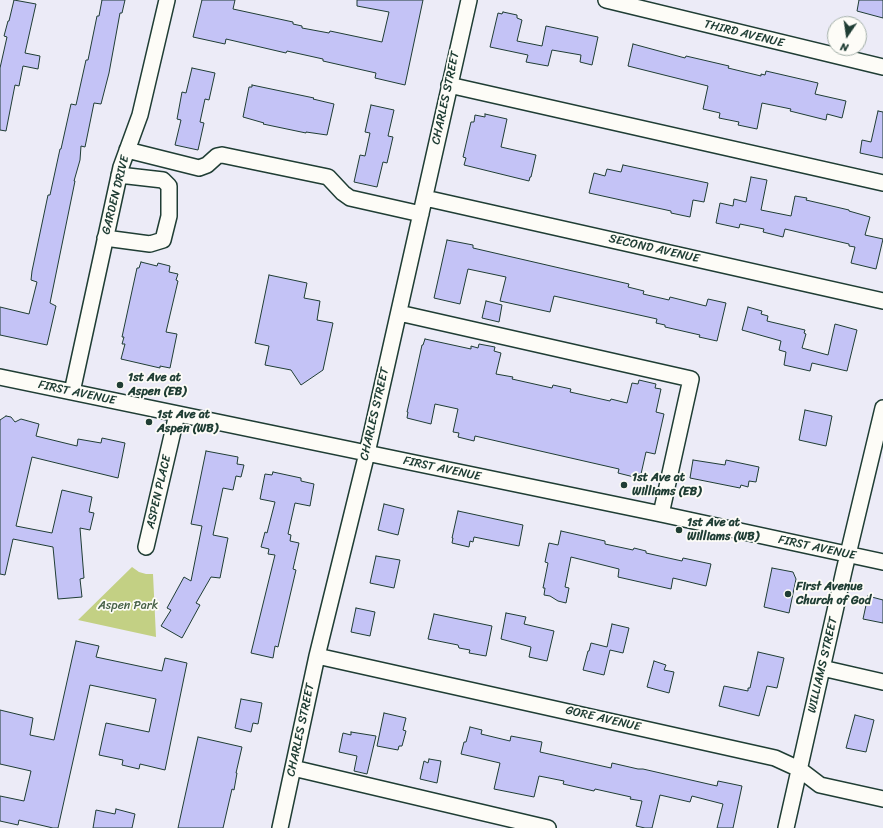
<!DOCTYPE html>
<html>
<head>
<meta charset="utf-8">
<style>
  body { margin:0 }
  #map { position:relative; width:883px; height:828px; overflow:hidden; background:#ecebf7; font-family:Sriracha,sans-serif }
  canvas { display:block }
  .north { position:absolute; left:827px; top:16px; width:40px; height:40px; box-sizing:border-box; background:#fdfcf7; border:1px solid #a4b0a9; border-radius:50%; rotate:193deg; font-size:11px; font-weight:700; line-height:16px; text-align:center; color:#1f3d34 }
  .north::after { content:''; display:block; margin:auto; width:14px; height:18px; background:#1f3d34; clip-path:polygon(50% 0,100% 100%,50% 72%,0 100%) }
</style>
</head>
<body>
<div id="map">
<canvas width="883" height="828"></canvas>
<div class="north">N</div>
</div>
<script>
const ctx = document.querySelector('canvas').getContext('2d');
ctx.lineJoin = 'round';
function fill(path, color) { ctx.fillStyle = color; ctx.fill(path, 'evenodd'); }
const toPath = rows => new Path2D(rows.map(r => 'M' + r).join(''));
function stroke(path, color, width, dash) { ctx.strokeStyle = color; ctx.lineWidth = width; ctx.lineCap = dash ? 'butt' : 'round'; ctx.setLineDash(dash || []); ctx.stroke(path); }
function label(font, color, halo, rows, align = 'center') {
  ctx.font = font + ' Sriracha,sans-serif'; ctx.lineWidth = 3.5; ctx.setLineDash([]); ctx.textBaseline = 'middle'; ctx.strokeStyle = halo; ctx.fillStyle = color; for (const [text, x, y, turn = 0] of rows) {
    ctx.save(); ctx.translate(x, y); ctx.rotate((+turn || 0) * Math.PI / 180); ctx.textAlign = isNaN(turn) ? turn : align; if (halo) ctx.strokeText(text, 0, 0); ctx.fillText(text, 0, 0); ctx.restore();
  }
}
fill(toPath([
  [132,567,139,572,146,574,153,574,156,637,78,620]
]), '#c3d084');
const building = toPath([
  [14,0,36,4,25,53,40,56,38,69,23,66,19,86,15,85,6,131,0,130,0,68,7,37,4,36,8,21,9,21,14,0],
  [102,0,125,0,122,13,120,13,109,73,101,104,94,103,85,147,81,146,80,160,74,181,75,181,50,303,56,306,47,345,0,335,0,307,29,314,37,282,31,280,32,271,48,195,50,195,60,149,61,149,71,104,76,105,86,60,88,60,97,16,99,16,102,0],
  [202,0,235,0,233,9,293,22,293,24,302,26,302,28,329,33,330,31,382,42,389,12,357,6,357,0,423,0,405,85,375,78,376,73,323,61,323,59,287,51,286,53,226,39,225,44,193,37,202,0],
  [859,0,883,0,883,18,857,11,859,0],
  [503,12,517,15,517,18,522,20,517,41,542,46,546,26,598,37,592,65,580,62,581,55,552,50,548,66,526,62,528,55,490,47,498,13,502,14,503,12],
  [633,44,685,58,686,56,729,66,728,68,761,76,761,74,765,75,766,71,818,83,815,94,846,101,842,118,827,114,826,120,790,111,791,109,762,103,757,129,738,125,739,122,719,118,720,113,703,109,708,86,628,66,633,44],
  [192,68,215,73,209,100,205,99,200,122,204,123,198,150,175,145,181,120,177,119,182,92,186,93,192,68],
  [252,85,314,98,313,99,334,104,327,135,306,132,306,133,263,124,264,123,243,117,249,87,252,87,252,85],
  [371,105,394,110,388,136,393,137,387,163,383,162,377,187,354,182,360,155,365,156,370,133,365,132,371,105],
  [878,111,883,112,883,158,860,153,862,140,871,142,878,111],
  [485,114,507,119,501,147,536,155,531,177,530,177,529,181,464,165,466,158,463,157,471,122,474,122,475,115,485,117,485,114],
  [623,165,708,183,704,202,693,200,690,217,671,213,671,211,589,193,594,173,605,176,607,169,621,172,623,165],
  [751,177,767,180,761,210,791,216,795,196,807,198,806,200,849,210,849,211,870,217,865,235,883,239,876,269,851,263,855,247,849,246,849,244,785,229,783,237,763,232,764,229,740,224,739,228,716,223,720,203,733,206,734,199,746,202,751,177],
  [447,240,473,245,473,248,629,284,628,287,644,291,643,294,669,300,670,297,706,306,708,299,726,303,717,341,699,337,700,335,665,327,665,325,656,323,657,319,554,296,550,312,500,301,506,277,468,269,460,304,434,298,447,240],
  [141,262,157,266,158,263,170,266,169,272,178,274,176,280,178,281,166,332,177,334,170,368,160,366,160,368,121,359,125,344,122,344,124,337,122,337,137,268,139,268,141,262],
  [269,275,307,283,304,298,320,301,317,320,333,323,323,370,301,385,291,370,265,365,269,346,255,343,269,275],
  [486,301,502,305,499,322,482,318,486,301],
  [748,307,762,311,761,314,768,316,767,321,805,330,804,333,806,334,802,348,828,355,835,324,857,330,847,371,812,363,810,371,784,365,786,352,779,350,781,341,742,330,748,307],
  [425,339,471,349,471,346,478,348,479,344,495,347,494,351,501,353,496,374,513,377,512,379,552,388,553,385,571,389,570,392,610,401,611,399,627,403,632,383,638,384,639,380,656,384,655,388,661,389,656,412,664,414,655,454,646,452,641,474,635,473,634,477,618,473,619,469,527,448,475,436,474,441,458,437,459,433,453,432,458,409,435,404,431,424,407,418,408,412,407,412,411,395,422,345,423,345,425,339],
  [805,410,832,416,826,446,799,440,805,410],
  [6,416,11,417,15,422,21,419,39,424,36,436,77,446,78,439,101,443,102,438,125,443,118,478,32,457,16,526,52,533,62,490,92,497,89,512,94,513,90,530,80,528,84,578,80,579,82,597,58,599,53,547,13,539,5,575,0,574,0,420,6,416],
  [206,451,238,457,237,464,244,465,241,477,236,476,233,490,223,488,213,535,228,538,220,578,211,577,196,603,200,605,182,638,161,626,171,610,167,608,184,577,191,581,202,526,191,524,206,451],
  [693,460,725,465,726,460,759,467,756,482,749,481,748,487,741,485,740,488,690,478,693,460],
  [273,472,301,478,301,481,314,484,310,506,295,503,288,534,291,535,290,541,299,543,293,569,296,570,278,647,275,646,273,658,251,653,275,555,268,554,269,549,261,547,265,532,267,533,275,502,260,499,265,474,272,475,273,472],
  [384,504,404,509,398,535,378,530,384,504],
  [458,511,523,525,519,546,474,537,473,542,470,541,469,547,452,543,453,538,452,538,458,511],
  [561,531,605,541,605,544,633,550,634,548,646,551,646,553,682,561,683,558,711,564,706,586,673,578,671,589,618,577,619,569,571,557,565,587,569,588,566,603,558,601,550,596,544,595,545,588,543,588,548,563,545,562,549,543,558,545,561,531],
  [376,556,400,560,394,588,370,583,376,556],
  [772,568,793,572,796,579,789,613,764,607,772,568],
  [868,596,883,600,883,623,863,619,868,596],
  [356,608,375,612,370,636,351,632,356,608],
  [506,613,526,617,524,624,554,631,547,661,529,657,531,647,501,639,506,613],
  [434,614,492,626,486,656,469,653,470,650,459,648,458,645,428,639,434,614],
  [612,624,629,628,623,653,610,650,604,675,583,670,588,651,589,651,591,643,607,647,612,624],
  [76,641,99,646,96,657,162,671,165,658,187,663,165,770,140,764,139,769,122,765,123,760,99,755,106,723,149,732,156,699,90,685,58,828,53,828,19,820,18,825,0,821,0,796,24,801,31,771,0,764,0,710,33,718,30,735,54,740,76,641],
  [758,652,784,658,777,688,767,686,759,716,719,706,724,686,748,691,748,688,750,688,758,652],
  [654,661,666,665,664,670,674,672,669,693,647,687,654,661],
  [241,699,262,703,258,724,253,723,251,732,235,728,241,699],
  [384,713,406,718,403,730,406,731,402,746,399,746,398,750,377,746,384,713],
  [855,715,874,720,866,752,846,748,855,715],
  [470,727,482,730,481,734,510,741,511,736,542,742,540,752,611,768,612,763,638,769,643,769,717,786,718,781,742,786,733,828,717,828,723,804,692,796,690,802,660,795,652,828,645,828,636,826,642,801,630,799,631,797,595,789,594,791,563,784,564,781,539,776,534,797,494,789,500,763,461,754,464,742,466,742,470,727],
  [351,732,376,736,367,774,354,771,357,756,339,752,343,733,351,735,351,732],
  [198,737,242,747,236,773,237,773,234,790,232,789,223,828,178,828,198,737],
  [429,759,441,761,437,783,420,779,424,761,428,763,429,759],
  [116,809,135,814,132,828,93,828,96,810,115,814,116,809]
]);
fill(building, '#c4c3f6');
stroke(building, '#1f3d34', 1);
const minor = toPath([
  [606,0,883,67],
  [449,85,883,183],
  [127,150,199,168,207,165,217,156,222,155,328,177,343,193,350,198,421,214],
  [425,198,883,301],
  [105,238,150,244,163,240,169,216,169,186,163,180,119,175],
  [399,313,691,379,661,514],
  [0,377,661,514,883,562],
  [72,392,121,167,140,115,167,0],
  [146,547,177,414],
  [317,656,775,758,799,769,820,785,883,799],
  [822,668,883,682],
  [293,768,548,828],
  [280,828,317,656,367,453,469,0],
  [786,828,844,571,883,408]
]);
stroke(minor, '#1f3d34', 18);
stroke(minor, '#fdfcf7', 15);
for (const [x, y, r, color] of [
  [120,385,4,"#1f3d34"],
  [149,422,4,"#1f3d34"],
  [624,485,4,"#1f3d34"],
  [679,530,4,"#1f3d34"],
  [788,594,4,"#1f3d34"]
]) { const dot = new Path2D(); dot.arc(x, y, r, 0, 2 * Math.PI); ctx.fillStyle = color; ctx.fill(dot); stroke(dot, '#fdfcf7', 1.5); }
label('12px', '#1f3d34', '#fdfcf7', [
  ["THIRD AVENUE",744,34,14],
  ["CHARLES STREET",446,98,-78],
  ["GARDEN DRIVE",116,195,-76],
  ["SECOND AVENUE",654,249,13],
  ["FIRST AVENUE",77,393,12],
  ["CHARLES STREET",375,414,-77],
  ["FIRST AVENUE",442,469,12],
  ["ASPEN PLACE",159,492,-77],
  ["FIRST AVENUE",817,548,12],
  ["WILLIAMS STREET",823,665,-77],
  ["GORE AVENUE",603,719,13],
  ["CHARLES STREET",301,730,-78]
]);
label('bold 12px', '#1f3d34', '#fdfcf7', [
  ["1st Ave at",128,378],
  ["Aspen (EB)",128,392],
  ["1st Ave at",157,415],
  ["Aspen (WB)",157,429],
  ["1st Ave at",632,478],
  ["Williams (EB)",632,492],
  ["1st Ave at",687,523],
  ["Williams (WB)",687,537],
  ["First Avenue",796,587],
  ["Church of God",796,601]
], 'left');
label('12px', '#486248', '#fdfcf7', [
  ["Aspen Park",128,606]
]);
</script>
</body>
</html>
